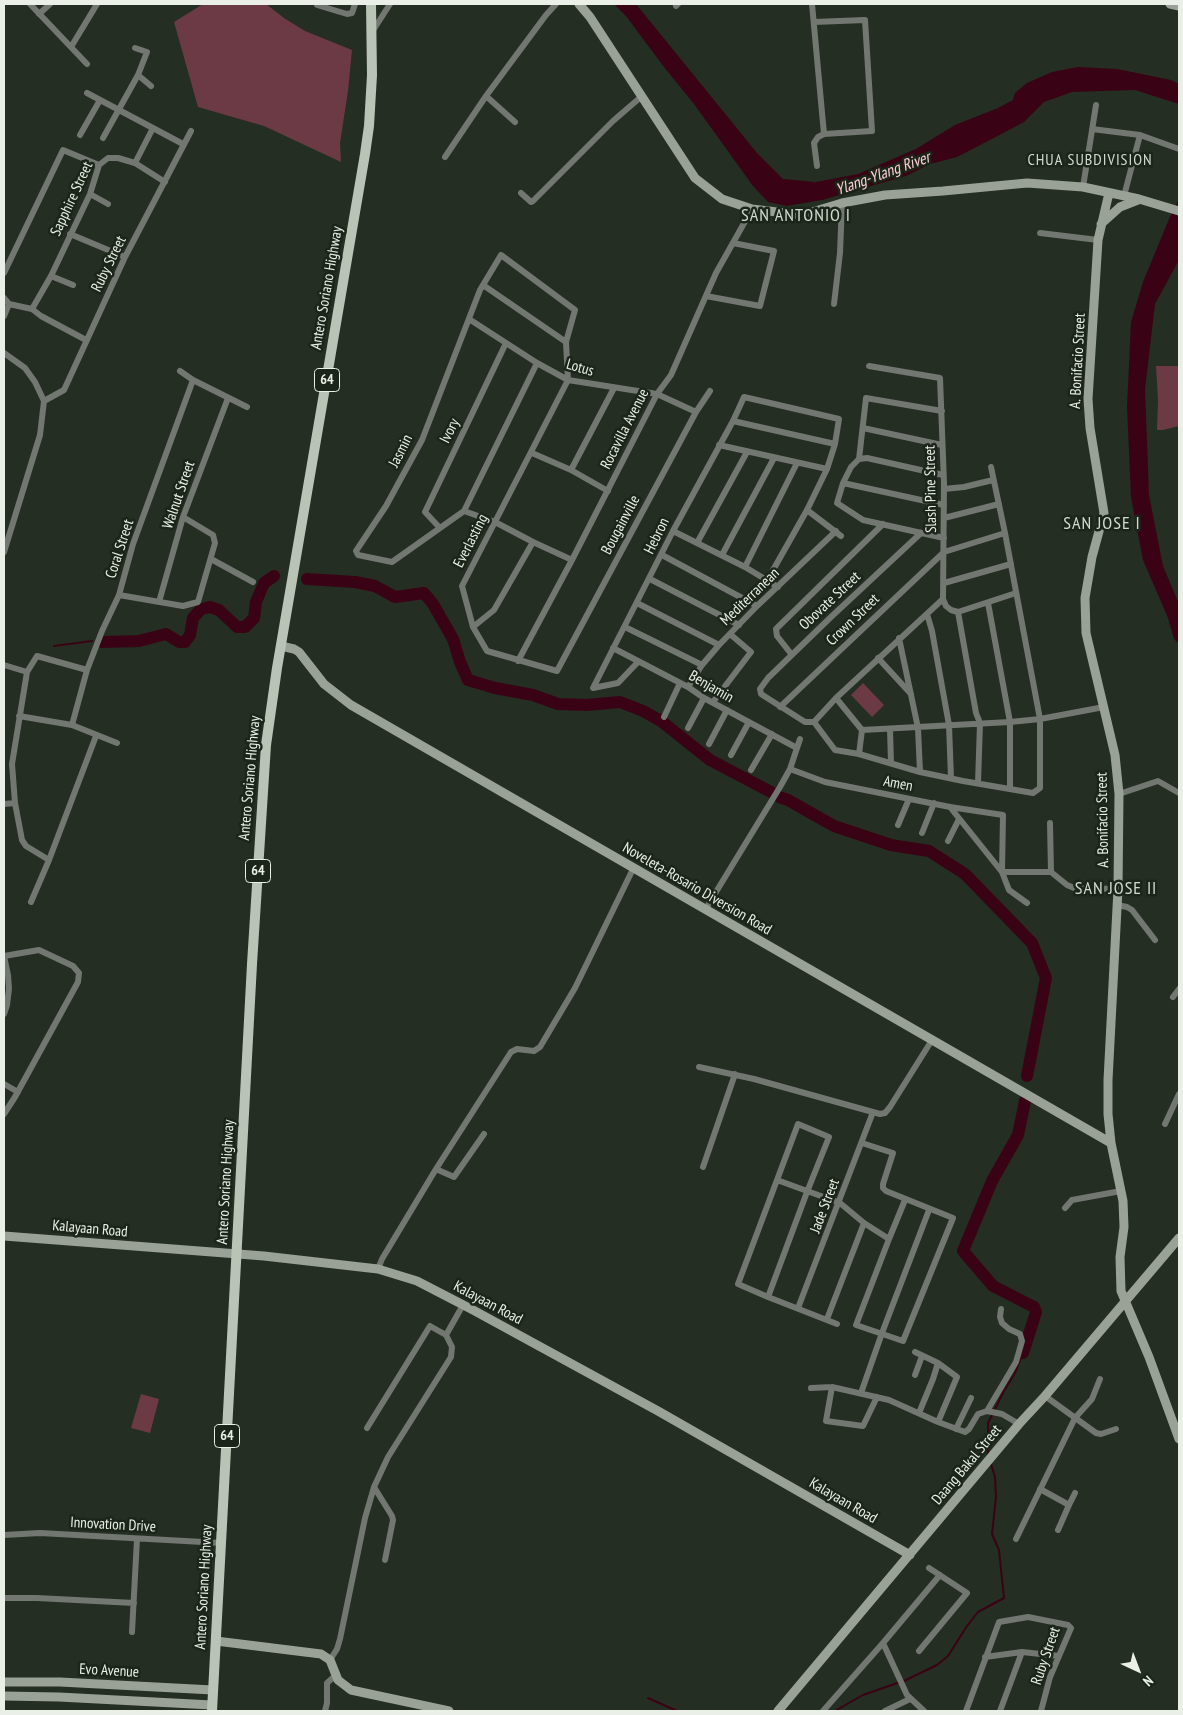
<!DOCTYPE html>
<html>
<head>
<meta charset="utf-8">
<style>
  body { margin:0 }
  #map { position:relative; width:1183px; height:1715px; overflow:hidden; background:#252e22; font-family:"PT Sans Narrow",sans-serif }
  canvas { display:block }
  .frame { position:absolute; inset:0; border:5px solid #eaf0e8; pointer-events:none }
  .north { position:absolute; left:1113px; top:1645px; width:50px; height:50px; -webkit-text-stroke:4px #1c2519; paint-order:stroke; rotate:137deg; font-size:14px; font-weight:700; line-height:20px; text-align:center; color:#eaf0e8 }
  .north::after { content:''; display:block; margin:auto; width:18px; height:22px; background:#eaf0e8; clip-path:polygon(50% 0,100% 100%,50% 72%,0 100%) }
</style>
</head>
<body>
<div id="map">
<canvas width="1183" height="1715"></canvas>
<div class="frame"></div>
<div class="north">N</div>
</div>
<script>
const ctx = document.querySelector('canvas').getContext('2d');
ctx.lineJoin = 'round';
function fill(path, color) { ctx.fillStyle = color; ctx.fill(path, 'evenodd'); }
const toPath = rows => new Path2D(rows.map(r => 'M' + r).join(''));
function stroke(path, color, width, dash) { ctx.strokeStyle = color; ctx.lineWidth = width; ctx.lineCap = dash ? 'butt' : 'round'; ctx.setLineDash(dash || []); ctx.stroke(path); }
function label(font, color, halo, rows, align = 'center') {
  ctx.font = font + ' "PT Sans Narrow",sans-serif'; ctx.lineWidth = 5; ctx.setLineDash([]); ctx.textBaseline = 'middle'; ctx.strokeStyle = halo; ctx.fillStyle = color; for (const [text, x, y, turn = 0] of rows) {
    ctx.save(); ctx.translate(x, y); ctx.rotate((+turn || 0) * Math.PI / 180); ctx.textAlign = isNaN(turn) ? turn : align; if (halo) ctx.strokeText(text, 0, 0); ctx.fillText(text, 0, 0); ctx.restore();
  }
}
fill(toPath([
  [203,4,266,4,284,18,305,31,352,50,348,91,340,143,341,162,264,126,198,107,174,22],
  [1156,366,1179,366,1179,426,1163,430,1157,430,1158,400],
  [863,683,884,705,872,717,851,695],
  [141,1394,159,1399,150,1433,131,1428]
]), '#6c3a44');
fill(toPath([
  [614,4,636,4,757,153,783,179,816,182,858,174,916,149,955,125,998,108,1013,100,1015,93,1027,83,1052,72,1078,67,1117,69,1171,80,1179,84,1179,104,1135,90,1072,92,1044,102,1024,122,990,140,957,157,930,164,906,176,822,200,787,206,768,202,753,186,694,104,664,67,626,16],
  [1179,199,1179,260,1155,304,1145,389,1149,495,1163,566,1179,604,1179,644,1174,639,1168,618,1143,560,1131,497,1127,407,1131,322,1143,282,1169,219]
]), '#3a0315');
stroke(toPath([
  [274,576,277,576],
  [54,646,92,641],
  [988,1455,988,1423,1004,1391,1015,1373,1023,1353],
  [648,1698,677,1711],
  [835,1711,863,1695,906,1680,937,1665,948,1656,967,1626,978,1612,1004,1598,999,1550,992,1534,996,1497,995,1477,991,1464]
]), '#3a0315', 2);
stroke(toPath([
  [307,579,355,582,375,586,395,597,424,593,433,604,453,639,460,662,468,680,495,688,533,695,558,704,587,705,620,702,643,711,661,721,710,760,771,792],
  [102,642,139,641,166,634,179,642,185,642,190,635,193,618,201,609,210,607,219,610,237,627,245,627,254,618,256,602,264,583,274,576],
  [779,797,788,800,834,826,891,845,929,851,965,874,1032,943,1046,978,1027,1076],
  [1023,1353,1036,1312,1034,1307,993,1286,963,1251,992,1181,1018,1135,1025,1101]
]), '#3a0315', 12);
stroke(toPath([
  [30,4,87,64],
  [812,4,824,134,818,137,814,143,817,166],
  [317,5,347,14,352,13,355,4],
  [676,6,678,4],
  [39,14,50,4],
  [814,22,865,20,872,131,824,134],
  [372,32,390,4],
  [71,47,97,4],
  [138,75,151,86],
  [87,93,183,144],
  [486,96,515,122],
  [1092,129,1140,135,1179,149],
  [80,135,100,100],
  [103,138,138,75,147,52,135,48],
  [445,157,486,96,546,15,556,4],
  [135,163,153,128],
  [1083,187,1096,105],
  [521,193,531,202,533,201,613,121,642,96],
  [90,194,108,204],
  [1124,196,1140,135],
  [1040,233,1098,240],
  [70,234,125,257],
  [4,273,63,150,99,165],
  [51,276,73,285],
  [483,285,566,342],
  [706,296,760,306,774,251,733,243],
  [4,298,9,304,32,309,41,316,86,340],
  [834,304,840,253,842,203],
  [32,309,51,276,90,194,99,165,108,158,118,158,135,163,165,182],
  [4,316,9,304],
  [469,319,537,363,568,380,657,394,696,412],
  [4,353,25,368,35,382,44,401,40,435,4,552],
  [537,363,464,511,392,562,358,555,356,551,386,506,422,440,480,290,501,255,575,310,566,342,568,380,462,586,473,627,487,651,557,671,696,412,710,391],
  [869,366,940,378,944,483,943,599],
  [180,371,193,380,247,407],
  [44,401,64,390,125,257,191,131],
  [733,421,835,444],
  [863,428,942,445],
  [719,445,827,469],
  [532,453,571,470,608,491],
  [859,459,866,398,942,411],
  [571,470,614,388],
  [943,475,867,458,859,459,851,467,843,483,837,503,863,520,944,538],
  [843,483,944,505],
  [944,489,964,487,993,480],
  [807,510,841,536],
  [464,511,495,522,533,542,494,610,473,627],
  [944,518,999,504],
  [439,527,425,512,506,343],
  [673,531,745,567,778,587],
  [921,533,831,617,768,678,760,689,761,694,805,722,814,722,836,698,943,599],
  [533,542,572,560],
  [697,543,747,452],
  [662,555,757,606],
  [722,555,774,458],
  [211,559,253,582],
  [745,567,797,463],
  [650,579,739,625],
  [944,583,1011,564],
  [119,595,183,606,198,602,215,543,213,535,183,517],
  [943,599,946,606,951,610,958,612,1016,593],
  [159,602,183,517,228,398],
  [637,603,719,645],
  [988,603,1010,722,1010,789],
  [958,612,976,713,980,723,978,783],
  [927,614,932,631,949,725,951,778],
  [625,627,702,665],
  [899,638,918,728,920,772],
  [613,648,688,687,704,698,797,748],
  [792,655,777,636,776,629,883,524],
  [878,658,911,694],
  [518,661,572,560,657,394,671,375,716,273,752,209],
  [638,662,618,683,593,688,673,531,733,421,744,397,839,419,835,444,827,469,807,510,768,579],
  [4,665,27,672],
  [688,687,702,665,719,645,757,606,836,531],
  [836,698,862,730,859,754],
  [713,702,751,652,730,634],
  [780,707,944,552,1005,533],
  [19,716,72,725,117,743],
  [664,717,680,683],
  [814,722,835,750,859,754,920,772,963,781,1033,793,1040,788,1040,719,1005,533,991,467],
  [72,725,87,670,102,631,119,595,133,544,193,380],
  [688,728,704,698],
  [890,729,891,763],
  [862,730,1010,722,1040,719,1104,707],
  [709,744,727,710],
  [731,755,749,722],
  [790,769,825,782,950,807,1003,815,1002,872,1009,890,1027,903],
  [751,770,772,734],
  [1119,794,1158,781,1179,793],
  [4,804,15,803],
  [950,807,1002,872,1051,872,1067,885,1074,888,1118,889],
  [1050,823,1051,872],
  [898,825,909,799],
  [922,833,934,803],
  [948,841,959,819],
  [49,860,26,846,22,840,15,803,12,764,27,672,37,656,87,670],
  [31,902,49,860,96,736],
  [1117,905,1127,907,1132,910,1155,940],
  [705,910,780,787,790,769,800,739],
  [4,956,39,950,73,966,79,973,78,982,15,1097,4,1114],
  [4,956,8,975,9,989,7,1005,4,1014],
  [1173,997,1179,989],
  [699,1067,754,1079,880,1114,885,1113,890,1107,932,1040],
  [4,1084,18,1092],
  [1165,1124,1179,1094],
  [862,1143,893,1153,883,1184,883,1188,886,1191,953,1218,903,1341,856,1325,889,1239,905,1200],
  [703,1167,735,1074],
  [436,1169,454,1177,484,1134],
  [777,1180,840,1203,864,1223,889,1239],
  [1065,1208,1072,1200,1121,1191],
  [378,1269,382,1259,436,1169,511,1052,517,1049,534,1051,540,1047,575,988,633,869],
  [768,1297,807,1192,829,1137,798,1124,738,1284,768,1297,837,1324],
  [798,1308,873,1112],
  [827,1319,864,1223],
  [446,1335,463,1305],
  [915,1352,938,1363,957,1377,938,1422],
  [915,1375,922,1356],
  [832,1387,826,1421,863,1426,877,1397],
  [811,1388,832,1387,889,1400,938,1422,965,1432,969,1429,978,1414,987,1411,1002,1414,1019,1424],
  [861,1393,882,1333,929,1210],
  [1045,1396,1096,1433,1101,1434,1116,1429],
  [987,1411,1016,1362,1022,1341,1020,1334,1009,1329,1002,1323,1000,1317,1001,1309],
  [919,1413,933,1379,938,1363],
  [956,1429,971,1398],
  [374,1487,392,1516,393,1520,385,1560],
  [1040,1489,1069,1505,1075,1493],
  [1058,1530,1069,1505],
  [4,1535,40,1533,221,1543],
  [1016,1539,1075,1418,1092,1399,1100,1379],
  [4,1598,37,1598,134,1603],
  [132,1632,137,1539],
  [883,1643,907,1695,924,1711],
  [919,1651,967,1593,929,1568],
  [985,1657,1022,1652,1059,1656],
  [330,1660,337,1649,340,1639,365,1518,374,1487,388,1457,451,1357,452,1347,446,1335,430,1326,367,1428],
  [325,1711,327,1703,327,1683,336,1675],
  [823,1711,883,1643,940,1575],
  [885,1711,910,1699],
  [966,1711,999,1622,1028,1617,1068,1625,1071,1628,1050,1677,1041,1711],
  [1000,1711,1022,1652]
]), '#727771', 6);
stroke(toPath([
  [579,4,590,17,695,178,722,199,752,209,802,215,842,203,885,195,943,191,1027,183,1083,187,1139,199,1179,211],
  [1170,4,1179,6],
  [1109,193,1098,240,1088,399,1090,428,1104,513,1092,557,1085,598,1086,633,1115,755,1119,794,1118,889,1108,1080,1108,1114,1111,1143,1123,1201,1124,1227,1120,1257,1121,1291,1149,1357,1179,1439],
  [1101,224,1120,207,1138,200],
  [281,646,294,649,299,652,324,684,351,705,1111,1143],
  [4,1236,264,1256,378,1269,417,1281,473,1310,658,1411,910,1555],
  [216,1641,321,1654,330,1660,338,1680,351,1690,449,1711],
  [4,1682,60,1682,213,1690],
  [4,1696,59,1697,212,1705],
  [778,1711,1019,1424,1045,1396,1179,1238]
]), '#9aa298', 9);
stroke(toPath([
  [212,1711,252,964,266,745,277,668,365,154,369,126,372,75,371,4]
]), '#b9c4b6', 10);
for (const [x, y, w] of [
  [327,380,25],
  [258,871,25],
  [227,1436,25]
]) { const box = new Path2D(); box.roundRect(x - w / 2, y - 11.5, w, 23, 4); ctx.fillStyle = '#1c2519'; ctx.fill(box); stroke(box, '#eaf0e8', 1); }
label('bold 14px', '#eaf0e8', null, [
  ["64",327,380],
  ["64",258,871],
  ["64",227,1436]
]);
label('15px', '#eaf0e8', '#1c2519', [
  ["Sapphire Street",72,199,-65],
  ["Ruby Street",109,264,-64],
  ["Antero Soriano Highway",327,288,-80],
  ["A. Bonifacio Street",1078,361,-87],
  ["Lotus",580,368,16],
  ["Rocavilla Avenue",625,429,-63],
  ["Ivory",450,431,-64],
  ["Jasmin",401,451,-63],
  ["Slash Pine Street",931,489,-91],
  ["Walnut Street",179,495,-71],
  ["Bougainville",621,525,-62],
  ["Hebron",657,536,-64],
  ["Everlasting",471,541,-63],
  ["Coral Street",120,549,-72],
  ["Mediterranean",750,597,-44],
  ["Obovate Street",830,601,-43],
  ["Crown Street",853,620,-44],
  ["Benjamin",711,687,30],
  ["Antero Soriano Highway",250,778,-85],
  ["Amen",898,784,11],
  ["A. Bonifacio Street",1103,820,-91],
  ["Noveleta-Rosario Diversion Road",697,889,30],
  ["Antero Soriano Highway",226,1182,-87],
  ["Jade Street",825,1206,-69],
  ["Kalayaan Road",90,1229,5],
  ["Kalayaan Road",488,1303,28],
  ["Daang Bakal Street",967,1465,-50],
  ["Kalayaan Road",843,1501,30],
  ["Innovation Drive",113,1525,3],
  ["Antero Soriano Highway",204,1587,-87],
  ["Ruby Street",1046,1656,-71],
  ["Evo Avenue",109,1671,3]
]);
ctx.letterSpacing = '1px';
label('16px', '#d0dccc', '#1c2519', [
  ["CHUA SUBDIVISION",1090,160]
]);
ctx.letterSpacing = '0px';
label('italic 16px', '#fecfd6', '#1c2519', [
  ["Ylang-Ylang River",883,174,-20]
]);
ctx.letterSpacing = '1px';
label('18px', '#d0dccc', '#1c2519', [
  ["SAN ANTONIO I",796,216],
  ["SAN JOSE I",1102,524],
  ["SAN JOSE II",1116,889]
]);
ctx.letterSpacing = '0px';
</script>
</body>
</html>
